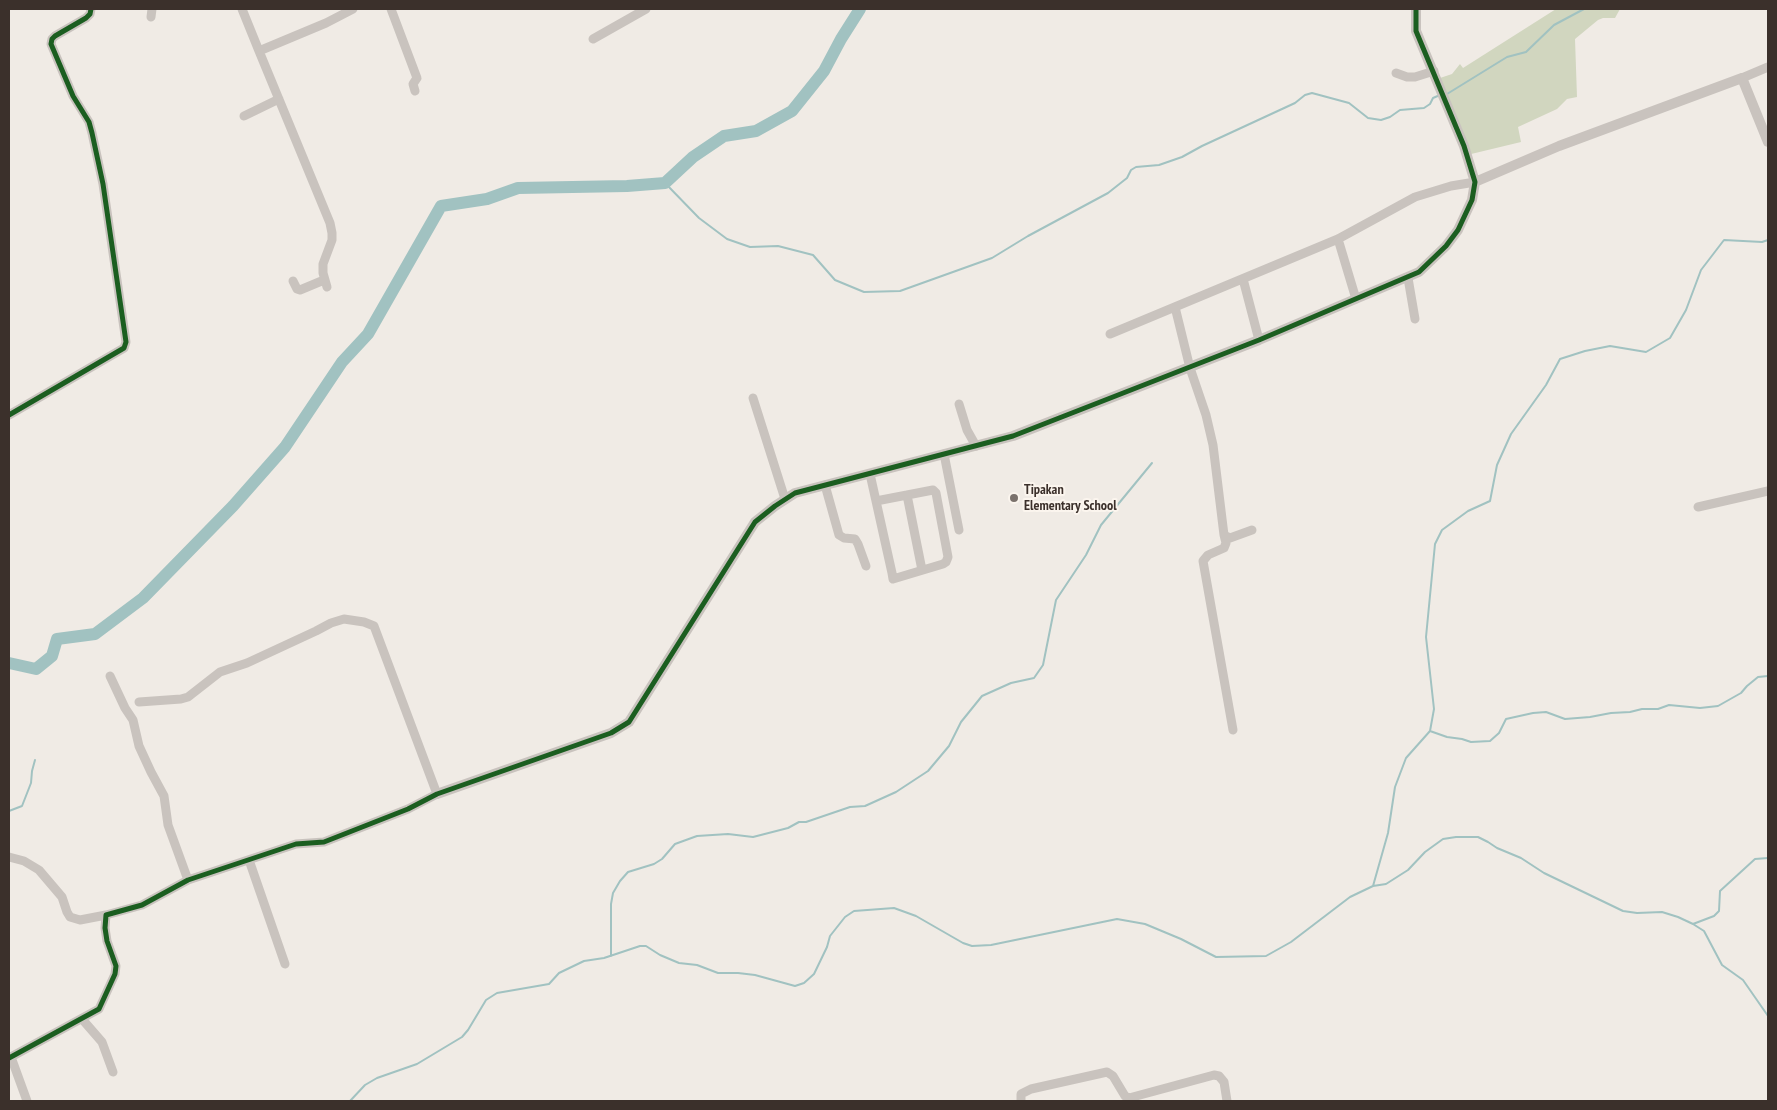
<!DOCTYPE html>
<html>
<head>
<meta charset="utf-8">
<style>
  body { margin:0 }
  #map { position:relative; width:1777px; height:1110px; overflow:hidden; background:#f0ebe5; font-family:"PT Sans Narrow",sans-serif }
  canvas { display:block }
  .frame { position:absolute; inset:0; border:10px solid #3b302b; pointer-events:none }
</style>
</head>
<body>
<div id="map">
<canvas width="1777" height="1110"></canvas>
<div class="frame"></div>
</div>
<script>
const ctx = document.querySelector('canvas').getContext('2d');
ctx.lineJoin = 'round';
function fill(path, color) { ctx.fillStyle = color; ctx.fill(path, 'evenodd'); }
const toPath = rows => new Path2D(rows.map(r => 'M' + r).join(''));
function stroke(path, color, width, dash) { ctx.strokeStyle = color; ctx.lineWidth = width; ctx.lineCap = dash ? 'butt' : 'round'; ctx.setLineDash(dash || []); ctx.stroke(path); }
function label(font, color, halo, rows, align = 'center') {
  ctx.font = font + ' "PT Sans Narrow",sans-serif'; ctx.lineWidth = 4; ctx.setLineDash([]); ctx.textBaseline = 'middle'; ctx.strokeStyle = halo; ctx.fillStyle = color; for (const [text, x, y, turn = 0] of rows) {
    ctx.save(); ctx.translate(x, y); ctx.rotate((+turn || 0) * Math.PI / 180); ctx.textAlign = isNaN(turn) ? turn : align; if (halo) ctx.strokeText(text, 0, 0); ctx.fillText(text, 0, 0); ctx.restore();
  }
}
fill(toPath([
  [1556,9,1620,9,1615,18,1603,18,1598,20,1575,39,1577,97,1567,99,1557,109,1518,127,1521,142,1467,155,1437,79,1452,74,1460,64,1463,68]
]), '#d1d6bf');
stroke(toPath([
  [1447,94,1507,57,1526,52,1554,25,1584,9],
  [665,183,699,218,727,239,750,247,778,246,813,255,835,280,864,292,900,291,992,258,1028,236,1108,193,1127,178,1131,170,1136,167,1159,165,1182,157,1202,146,1295,103,1305,95,1312,93,1349,103,1368,118,1381,120,1390,117,1400,110,1424,108,1430,104,1433,98,1440,95],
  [1430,731,1447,737,1462,739,1471,742,1490,741,1499,733,1506,719,1533,713,1546,712,1565,719,1590,717,1611,713,1630,712,1642,709,1658,709,1669,705,1700,708,1718,706,1741,693,1747,686,1758,677,1768,676],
  [9,811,22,806,31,783,32,771,35,760],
  [1373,886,1388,833,1395,787,1406,758,1430,731,1434,709,1426,637,1435,544,1442,530,1468,511,1490,501,1497,465,1511,434,1546,385,1560,359,1585,351,1610,346,1646,352,1670,338,1686,310,1701,270,1724,240,1762,242,1768,240],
  [1693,924,1714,916,1719,911,1720,891,1755,859,1768,858],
  [611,956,611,904,613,893,620,881,628,872,654,864,662,859,675,844,697,836,728,834,753,837,788,828,799,822,806,822,850,807,865,806,896,792,928,771,949,746,961,722,982,696,1011,683,1034,678,1043,665,1056,600,1086,555,1101,525,1152,463],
  [350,1101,365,1085,377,1078,417,1064,462,1037,468,1030,486,1000,497,993,549,984,559,973,584,961,604,958,640,946,646,946,660,955,679,963,697,965,718,973,738,973,755,975,795,986,804,983,814,974,827,947,830,936,845,917,854,911,894,908,916,916,963,943,972,946,991,945,1117,919,1145,924,1181,939,1216,957,1266,956,1291,942,1350,897,1373,886,1386,884,1408,870,1425,852,1443,839,1456,837,1478,837,1488,842,1497,848,1521,858,1544,873,1623,911,1637,913,1662,912,1678,917,1693,924,1704,931,1722,965,1743,980,1768,1016]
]), '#a1c2c1', 2);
stroke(toPath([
  [9,663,36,669,52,656,57,639,95,634,143,598,233,506,285,447,342,362,368,334,441,206,487,199,518,188,627,186,665,183,693,157,724,136,756,131,792,111,824,71,841,39,860,9]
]), '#a1c2c1', 12);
stroke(toPath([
  [242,9,259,51,326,23,353,9],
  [391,9,417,78,413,84,415,91],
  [151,17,152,9],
  [593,39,646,9],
  [259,51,330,223,332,233,332,240,323,264,323,273,327,287],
  [1396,73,1407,77,1415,77,1434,71],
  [1742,78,1768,67],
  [244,116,279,99],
  [1338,239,1356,299],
  [1408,278,1415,319],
  [1243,279,1259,340],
  [293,281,297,289,300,290,324,280],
  [1175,307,1190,368,1206,415,1213,445,1224,535,1230,538,1252,530],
  [1110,334,1338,239,1415,197,1451,186,1475,182],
  [753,398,785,499],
  [959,404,967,430,976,446],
  [9,415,124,348,126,342,103,184,92,133,89,122,73,96,51,44,52,39,55,36,86,18,90,14,91,9],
  [944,454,959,530],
  [870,474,892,573,893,579,943,564,946,562,948,557,936,493,933,490,876,501],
  [825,485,839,535,844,538,855,539,858,544,866,566],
  [907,495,922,570],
  [1698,507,1768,491],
  [1224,535,1226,543,1224,548,1208,555,1203,561,1233,730],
  [110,676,125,708,133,720,139,746,151,772,164,796,168,825,188,880],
  [9,857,24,861,39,870,62,897,67,912,70,917,80,920,106,915],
  [249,860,285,964],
  [82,1019,102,1042,113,1072],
  [11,1057,27,1101],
  [9,1058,99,1009,115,974,116,966,107,941,105,928,106,915,142,905,188,880,296,844,324,842,408,809,437,794,374,626,364,622,344,619,331,623,316,631,247,663,220,672,188,697,181,699,139,702],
  [1021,1101,1021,1094,1031,1089,1107,1072,1113,1076,1125,1096,1129,1098,1214,1075,1219,1076,1224,1082,1227,1101]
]), '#c9c3be', 9);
stroke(toPath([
  [1475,182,1559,146,1742,78,1768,142],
  [437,794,611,733,629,722,755,522,775,506,795,493,1013,436,1259,340,1419,272,1446,246,1458,230,1472,200,1475,182,1464,146,1416,31,1416,9]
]), '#c9c3be', 10);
stroke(toPath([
  [9,415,124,348,126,342,103,184,92,133,89,122,73,96,51,44,52,39,55,36,86,18,90,14,91,9],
  [9,1058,99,1009,115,974,116,966,107,941,105,928,106,915,142,905,188,880,296,844,324,842,408,809,437,794,611,733,629,722,755,522,775,506,795,493,1013,436,1259,340,1419,272,1446,246,1458,230,1472,200,1475,182,1464,146,1416,31,1416,9]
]), '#1b5e20', 5);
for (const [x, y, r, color] of [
  [1014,498,5,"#7a716c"]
]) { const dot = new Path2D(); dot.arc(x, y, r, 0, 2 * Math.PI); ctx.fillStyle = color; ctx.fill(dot); stroke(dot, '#fbf5ee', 2); }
label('bold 14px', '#3b302b', '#fbf5ee', [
  ["Tipakan",1024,490],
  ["Elementary School",1024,506]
], 'left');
</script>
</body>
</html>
